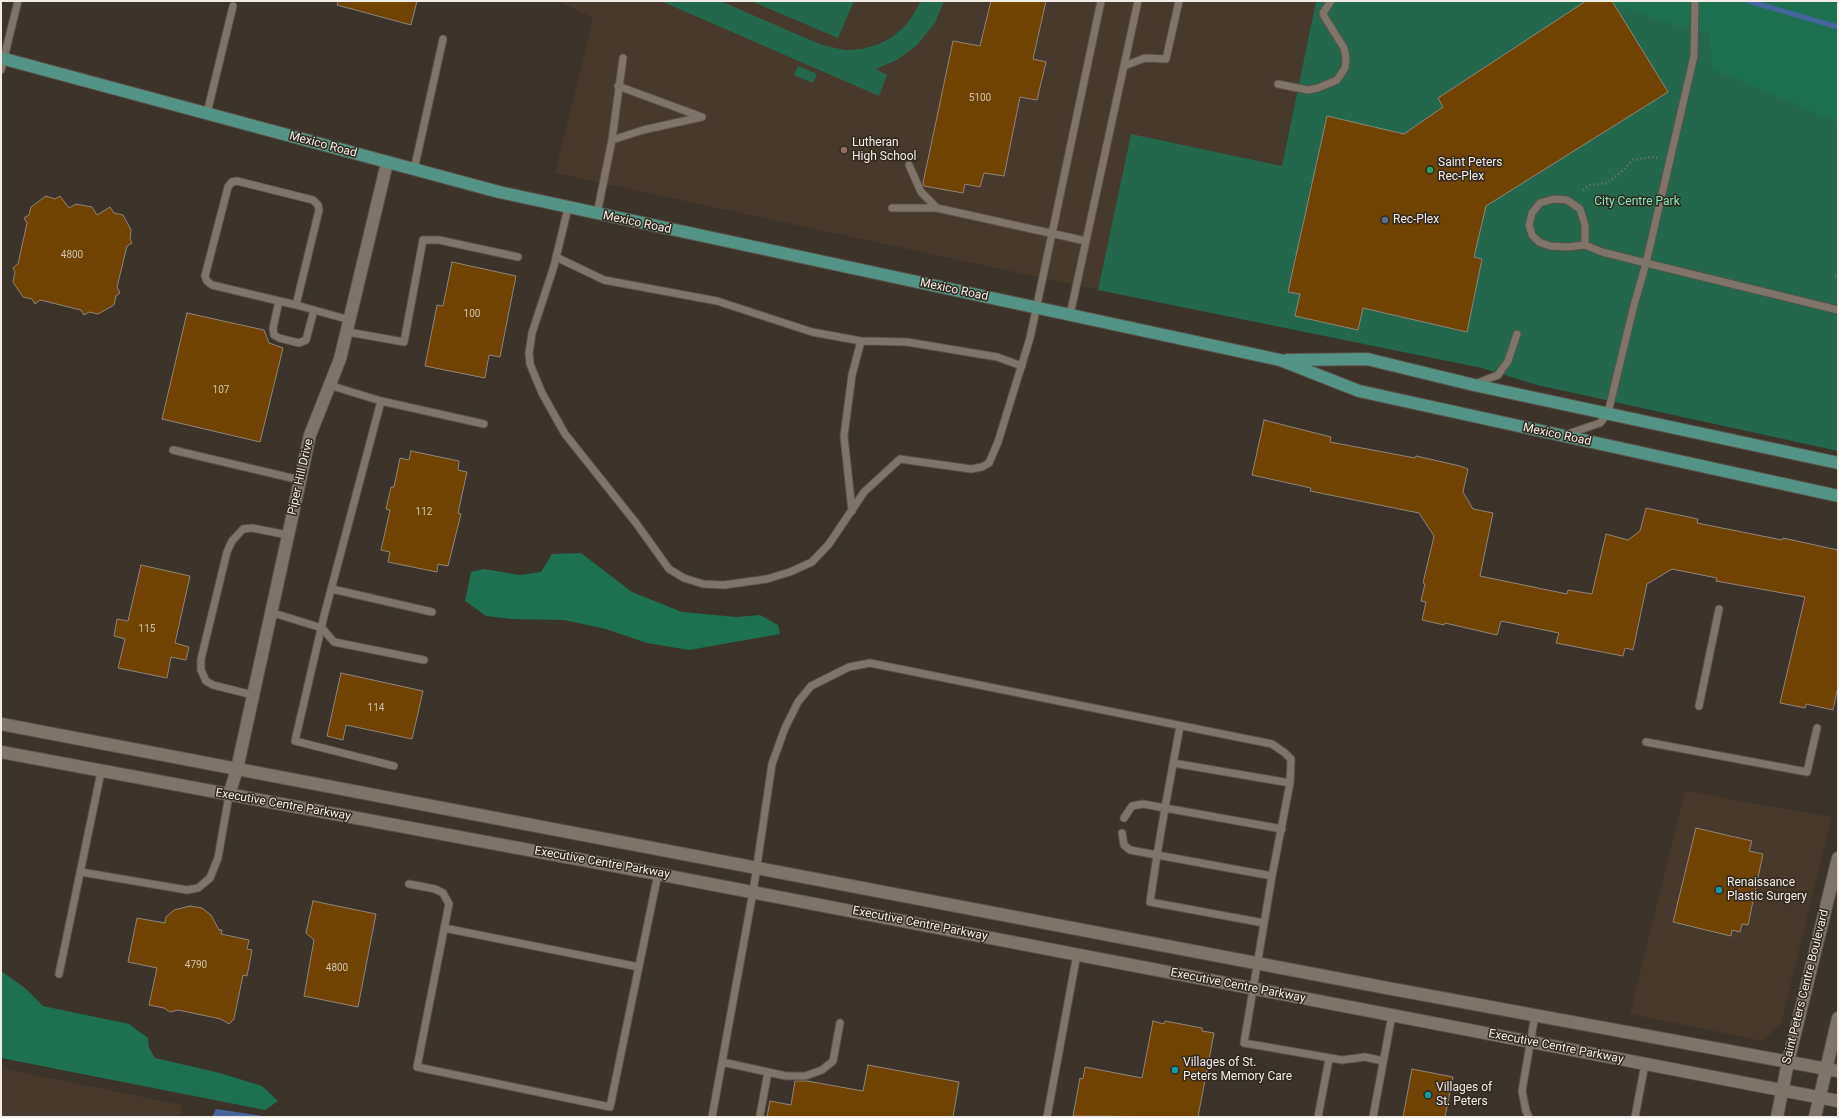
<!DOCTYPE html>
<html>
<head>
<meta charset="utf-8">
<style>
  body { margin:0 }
  #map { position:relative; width:1839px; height:1118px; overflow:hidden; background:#3c332a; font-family:Roboto,sans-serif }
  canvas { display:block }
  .frame { position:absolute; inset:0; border:2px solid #f2ece6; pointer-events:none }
</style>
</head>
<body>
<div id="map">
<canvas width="1839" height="1118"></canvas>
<div class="frame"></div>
</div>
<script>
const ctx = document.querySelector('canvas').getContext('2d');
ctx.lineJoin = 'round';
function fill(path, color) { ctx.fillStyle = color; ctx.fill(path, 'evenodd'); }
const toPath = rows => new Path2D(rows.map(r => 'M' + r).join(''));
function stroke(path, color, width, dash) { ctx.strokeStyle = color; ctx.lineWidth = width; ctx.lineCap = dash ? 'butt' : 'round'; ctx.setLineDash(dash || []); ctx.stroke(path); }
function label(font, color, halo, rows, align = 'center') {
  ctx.font = font + ' Roboto,sans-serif'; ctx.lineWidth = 3; ctx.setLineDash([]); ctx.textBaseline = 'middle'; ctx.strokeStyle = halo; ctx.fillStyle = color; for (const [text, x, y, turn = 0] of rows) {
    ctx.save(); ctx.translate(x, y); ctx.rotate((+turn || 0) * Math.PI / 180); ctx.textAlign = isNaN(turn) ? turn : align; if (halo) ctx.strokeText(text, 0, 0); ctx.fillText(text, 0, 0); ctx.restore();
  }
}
fill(toPath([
  [559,1,1316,1,1282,166,1131,135,1098,290,555,173,593,18],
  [1685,791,1832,817,1781,1023,1763,1041,1630,1014],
  [1,1068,182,1105,180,1117,1,1117]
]), '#473a2c');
fill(toPath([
  [661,1,720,1,822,45,845,50,862,49,879,44,891,38,904,27,913,15,921,1,944,1,935,23,917,45,897,60,876,69,887,75,879,96],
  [751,1,854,1,838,38],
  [1316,1,1838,1,1838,451,1537,385,1482,368,1098,290,1131,134,1282,166],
  [798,66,817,74,813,83,794,75]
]), '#23684c');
fill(toPath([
  [1605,1,1838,1,1838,122,1712,69,1710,33,1680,27],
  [581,553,632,592,682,612,737,617,760,615,778,625,780,634,689,650,647,643,606,629,564,620,511,619,486,616,465,601,471,572,484,569,520,575,541,572,552,554],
  [1,971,25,988,43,1006,129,1024,148,1038,149,1048,155,1058,220,1073,262,1086,278,1101,265,1110,1,1058]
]), '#1d7151');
fill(toPath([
  [216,1109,270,1117,212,1117]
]), '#45669b');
stroke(toPath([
  [1748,1,1838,27]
]), '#45669b', 5);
const building = toPath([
  [338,1,417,1,411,25,337,5,338,1],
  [991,1,1046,1,1033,59,1046,62,1037,100,1020,97,1004,176,984,173,980,187,965,184,963,193,924,186,923,183,953,41,980,46,991,1],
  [1586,1,1612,1,1668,92,1486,206,1474,257,1482,259,1467,332,1363,308,1358,330,1295,316,1300,294,1288,292,1327,116,1404,134,1443,107,1438,98,1586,1],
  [46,196,55,199,60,196,69,208,76,204,92,207,97,215,110,207,114,213,123,215,131,230,130,239,132,243,127,246,117,287,120,293,116,296,114,305,98,314,89,312,84,315,81,310,40,300,35,304,32,299,23,297,13,282,15,272,13,268,18,264,27,223,24,218,29,215,31,207,46,196],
  [452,262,516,276,500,357,489,355,485,378,425,366,437,305,443,306,452,262],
  [187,313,264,330,269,343,283,348,260,442,162,419,187,313],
  [1264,420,1331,437,1330,442,1415,458,1416,456,1460,466,1468,469,1463,492,1473,509,1493,513,1480,576,1567,594,1568,590,1592,594,1606,534,1628,540,1640,531,1646,508,1698,519,1697,523,1782,540,1783,538,1838,550,1838,686,1833,710,1806,704,1805,708,1780,703,1805,597,1716,581,1717,578,1672,569,1647,584,1633,650,1625,648,1623,656,1556,643,1559,633,1501,621,1497,635,1445,623,1444,625,1422,620,1426,602,1421,601,1425,584,1423,583,1434,536,1419,513,1310,491,1311,488,1252,475,1264,420],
  [411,451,459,461,458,470,467,472,458,513,461,514,448,566,438,564,437,572,388,562,390,552,381,550,390,510,386,509,391,487,394,487,400,458,409,460,411,451],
  [141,565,190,576,175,643,189,647,186,660,171,657,167,678,118,668,125,639,114,636,117,619,128,621,141,565],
  [341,673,423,691,412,739,346,725,343,740,327,736,341,673],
  [1696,828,1752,841,1749,851,1763,854,1748,925,1742,924,1740,932,1732,930,1731,936,1673,922,1696,828],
  [313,901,376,914,358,1007,304,996,314,940,306,933,313,901],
  [190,906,202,908,211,915,219,930,222,930,221,934,249,940,247,949,252,950,247,976,243,975,234,1019,229,1024,221,1019,178,1010,170,1012,164,1008,149,1005,157,968,128,962,137,918,165,923,166,917,174,910,190,906],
  [1153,1021,1164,1024,1165,1021,1202,1028,1202,1031,1214,1033,1198,1117,1073,1116,1080,1078,1083,1079,1085,1067,1142,1078,1153,1021],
  [868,1065,959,1082,953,1117,767,1117,770,1101,791,1105,795,1081,807,1081,863,1091,868,1065],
  [1412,1069,1453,1077,1445,1117,1403,1117,1412,1069]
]);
fill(building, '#704302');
stroke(building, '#8e8479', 1);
const service = toPath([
  [1124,66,1145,58,1166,59,1179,1],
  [1,70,18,1],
  [1278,84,1308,90,1318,88,1337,80,1345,68,1346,58,1344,48,1324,16,1323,13,1331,1],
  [618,86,702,117],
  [207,113,233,6],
  [612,140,623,58],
  [909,165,921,192,937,208],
  [414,170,443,39],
  [568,208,554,266,532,333,529,353,530,364,542,393,565,434,636,523,669,569,684,578,703,584,724,585,767,579,790,572,812,562,829,544,864,492,900,459,971,469,982,467,989,463,998,442,1030,338,1101,1],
  [892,208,937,208,1086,241],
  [597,214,612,140,643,130,702,117],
  [1585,245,1585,225,1580,209,1567,200,1554,199,1540,203,1532,213,1529,225,1532,235,1539,242,1550,246,1567,247,1585,245,1602,252,1646,263,1838,310],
  [556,257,604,280,717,301,812,332,861,341,907,342,997,357,1022,366],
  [279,301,273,328,274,335,279,338,299,343,306,340,314,310],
  [296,305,212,285,207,281,205,276,228,187,232,182,237,181,313,200,318,205,319,210,296,305,350,320],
  [1070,315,1138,1],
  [348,332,404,342,423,240,439,240,518,257],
  [1475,384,1498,375,1508,361,1517,334],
  [329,385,381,401,484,424],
  [381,401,324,616,295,741,394,766],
  [1565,435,1600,423,1608,413,1633,309,1646,263,1694,56,1695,1],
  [173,450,300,480],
  [852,511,844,436,852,375,861,341],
  [332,589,432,612],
  [270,612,322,628,334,642,424,660],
  [253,695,213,685,206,681,201,670,201,659,227,552,232,541,243,529,252,528,288,535],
  [1699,706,1719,609],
  [1180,726,1165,808,1282,829],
  [1646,742,1807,772,1817,728],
  [1173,763,1290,783],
  [1122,833,1124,845,1130,850,1157,855,1165,808,1143,804,1132,806,1124,818],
  [81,872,187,890,198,888,210,878,218,858,229,795],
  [409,884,435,889,443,893,449,904,417,1067,610,1107,658,874],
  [1264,923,1150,902,1157,855,1272,876],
  [444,928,639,967],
  [59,974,101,772],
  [722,1062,786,1076,805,1076,822,1070,833,1061,840,1023],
  [760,1115,768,1072],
  [712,1117,753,892,772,764,785,728,798,702,811,686,849,667,870,663,1272,744,1285,753,1291,759,1290,783,1272,876,1244,1043,1342,1060,1365,1057,1383,1061],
  [1047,1117,1077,954],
  [1318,1117,1329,1059],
  [1373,1117,1392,1015],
  [1529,1117,1526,1111,1522,1091,1535,1015],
  [1635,1117,1645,1064]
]);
const minor = toPath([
  [229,795,237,769,310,435,340,359,387,163]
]);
const tertiary = toPath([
  [1,724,1387,988,1838,1071],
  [1,752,658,874,1838,1101],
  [1777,1117,1788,1062,1838,858],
  [1815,1117,1838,1018]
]);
const primary = toPath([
  [1,58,499,192,1280,360,1359,391,1838,496],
  [1287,360,1367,359,1474,385,1838,463]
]);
stroke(service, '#595149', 9);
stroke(minor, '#595149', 14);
stroke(tertiary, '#595149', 14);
stroke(primary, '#595149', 14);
stroke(toPath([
  [1837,167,1838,167],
  [1583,190,1590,185,1607,183,1621,172,1633,160,1651,157,1659,158],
  [1835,276,1838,277]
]), '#7c756d', 2.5, [1, 3]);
stroke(service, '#7f746a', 7);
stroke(minor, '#7f746a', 12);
stroke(tertiary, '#7f746a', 12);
stroke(primary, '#539486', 12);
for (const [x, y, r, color] of [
  [844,150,4,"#8d6e63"],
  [1430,170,4,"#2e9e5b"],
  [1385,220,4,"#5c6f8a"],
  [1719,890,4,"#0f9aa8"],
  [1175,1070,4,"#0f9aa8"],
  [1428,1095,4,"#0f9aa8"]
]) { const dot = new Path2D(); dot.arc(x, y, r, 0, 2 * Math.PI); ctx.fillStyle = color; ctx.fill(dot); stroke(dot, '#322920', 1.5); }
label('10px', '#d2c2ad', null, [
  ["5100",980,98],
  ["4800",72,255],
  ["100",472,314],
  ["107",221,390],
  ["112",424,512],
  ["115",147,629],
  ["114",376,708],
  ["4790",196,965],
  ["4800",337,968]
]);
label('12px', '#f2ece6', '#322920', [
  ["Lutheran",852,143],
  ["High School",852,157],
  ["Saint Peters",1438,163],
  ["Rec-Plex",1438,177],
  ["Rec-Plex",1393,220],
  ["Renaissance",1727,883],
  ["Plastic Surgery",1727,897],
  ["Villages of St.",1183,1063],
  ["Peters Memory Care",1183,1077],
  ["Villages of",1436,1088],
  ["St. Peters",1436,1102]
], 'left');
label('12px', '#f2ece6', '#322920', [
  ["Mexico Road",323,145,15],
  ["Mexico Road",637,223,12],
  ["Mexico Road",954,290,12],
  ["Mexico Road",1557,435,12],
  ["Piper Hill Drive",301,477,-77],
  ["Executive Centre Parkway",283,805,10],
  ["Executive Centre Parkway",602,863,10],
  ["Executive Centre Parkway",920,924,11],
  ["Executive Centre Parkway",1238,986,11],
  ["Saint Peters Centre Boulevard",1806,987,-76],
  ["Executive Centre Parkway",1556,1047,11]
]);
label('12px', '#7fedbd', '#322920', [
  ["City Centre Park",1637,202]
]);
</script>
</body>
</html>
